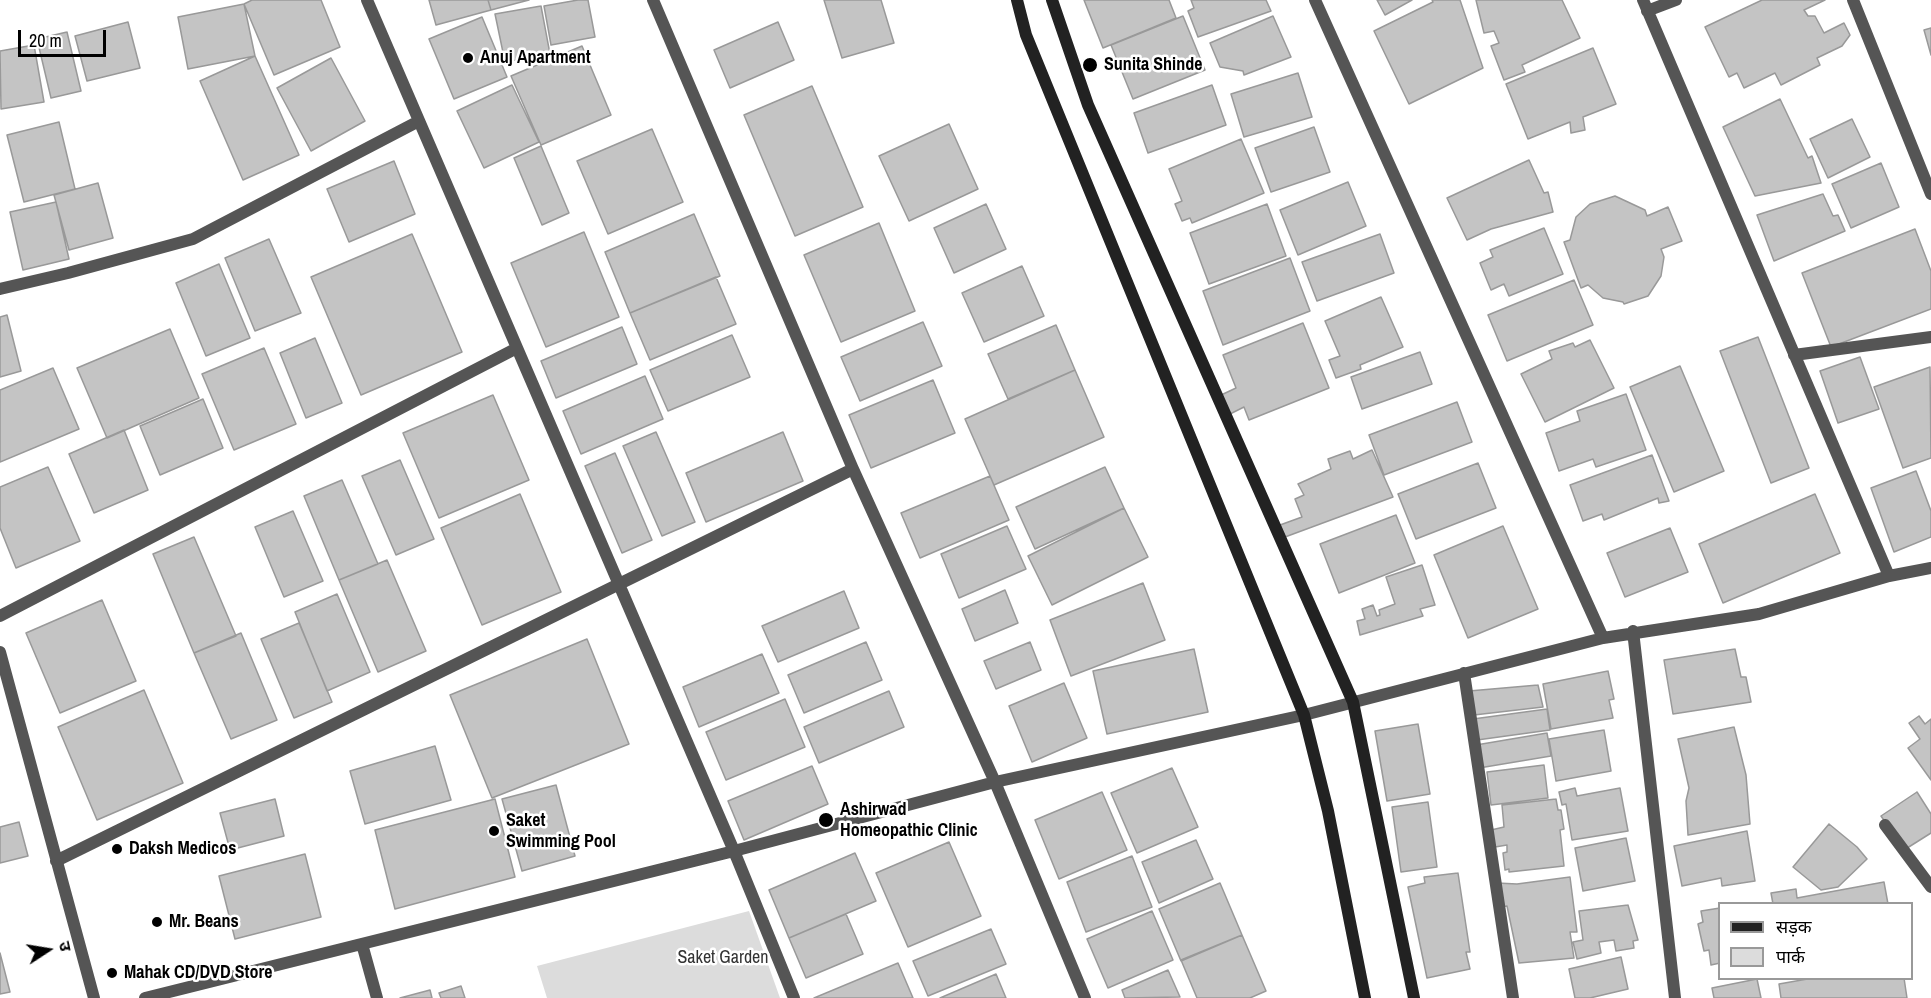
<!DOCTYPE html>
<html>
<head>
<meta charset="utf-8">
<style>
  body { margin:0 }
  #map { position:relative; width:1931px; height:998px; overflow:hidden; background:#fff; font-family:"Archivo Narrow","Noto Sans Devanagari",sans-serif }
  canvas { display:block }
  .legend { position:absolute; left:1718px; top:902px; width:195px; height:78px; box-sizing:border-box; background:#fff; border:2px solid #999; margin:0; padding:8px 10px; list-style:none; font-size:18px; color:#000 }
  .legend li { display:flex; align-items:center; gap:12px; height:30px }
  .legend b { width:30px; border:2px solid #999 }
  .north { position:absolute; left:18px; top:920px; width:60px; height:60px; -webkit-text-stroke:4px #fff; paint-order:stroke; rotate:78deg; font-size:16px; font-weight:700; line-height:24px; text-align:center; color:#000 }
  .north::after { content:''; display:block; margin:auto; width:21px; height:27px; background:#000; clip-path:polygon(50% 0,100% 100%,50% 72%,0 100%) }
  .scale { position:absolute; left:18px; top:30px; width:88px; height:27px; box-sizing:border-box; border:3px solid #000; border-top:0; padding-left:8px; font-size:18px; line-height:21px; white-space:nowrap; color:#000; -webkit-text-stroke:4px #fff; paint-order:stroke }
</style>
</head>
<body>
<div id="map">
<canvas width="1931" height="998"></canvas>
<ul class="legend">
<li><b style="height:8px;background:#222"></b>सड़क</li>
<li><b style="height:16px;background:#dcdcdc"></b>पार्क</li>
</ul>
<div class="north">उ</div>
<div class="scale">20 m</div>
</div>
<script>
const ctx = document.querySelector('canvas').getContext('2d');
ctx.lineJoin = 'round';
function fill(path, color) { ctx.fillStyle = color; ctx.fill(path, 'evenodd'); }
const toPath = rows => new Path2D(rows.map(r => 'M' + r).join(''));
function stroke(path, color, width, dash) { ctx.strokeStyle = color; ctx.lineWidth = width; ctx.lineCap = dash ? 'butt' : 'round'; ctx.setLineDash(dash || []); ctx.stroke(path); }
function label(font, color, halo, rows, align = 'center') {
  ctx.font = font + ' "Archivo Narrow",sans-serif'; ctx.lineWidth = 5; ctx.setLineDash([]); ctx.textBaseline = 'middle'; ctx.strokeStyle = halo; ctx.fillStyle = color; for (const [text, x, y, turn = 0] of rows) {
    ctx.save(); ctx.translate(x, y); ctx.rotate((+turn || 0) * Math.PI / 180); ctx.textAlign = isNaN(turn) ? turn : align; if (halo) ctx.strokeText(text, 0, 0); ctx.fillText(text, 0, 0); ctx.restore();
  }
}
fill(toPath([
  [749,911,780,998,547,998,537,966]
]), '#dcdcdc');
const building = toPath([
  [252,0,321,0,340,47,274,75,244,4,252,0],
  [429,0,488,0,491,10,436,25,429,0],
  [488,0,529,0,491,10,488,0],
  [578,0,588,0,595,37,551,45,544,6,578,0],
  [824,0,881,0,894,43,842,58,824,0],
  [1084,0,1169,0,1176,18,1103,48,1084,0],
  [1191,0,1266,0,1271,11,1198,37,1188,11,1194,8,1191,0],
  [1377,0,1412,0,1385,15,1377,0],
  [1432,0,1460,0,1483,68,1409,104,1374,31,1433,2,1432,0],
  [1476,0,1562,0,1580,38,1522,65,1525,72,1504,80,1491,46,1499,43,1494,31,1484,33,1476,0],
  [1762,0,1825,0,1804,10,1808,16,1815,16,1824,33,1844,23,1850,35,1842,46,1817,58,1820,65,1781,85,1775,73,1744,88,1737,73,1729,77,1705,27,1762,0],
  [244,4,255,56,188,69,178,17,244,4],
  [541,6,550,54,505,62,495,14,541,6],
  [1183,16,1205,70,1133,99,1111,45,1183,16],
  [1273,16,1291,57,1244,75,1243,71,1220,67,1210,43,1273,16],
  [482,17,507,77,454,99,429,39,482,17],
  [128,22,140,68,87,81,75,36,128,22],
  [778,22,794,60,730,88,714,50,778,22],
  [1931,28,1931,55,1924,30,1931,28],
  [67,32,81,91,51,98,37,39,67,32],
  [34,45,44,102,1,109,0,51,34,45],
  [582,46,611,115,541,145,511,76,582,46],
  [1593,48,1616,104,1583,117,1585,130,1571,133,1570,122,1528,139,1506,84,1593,48],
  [255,56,299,155,243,180,200,81,255,56],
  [331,58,365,121,311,151,277,88,331,58],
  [1298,73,1312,117,1244,137,1231,94,1298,73],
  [512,85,539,142,484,168,457,111,512,85],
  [1212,85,1226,125,1148,153,1134,113,1212,85],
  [812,86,863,207,795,236,744,115,812,86],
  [1780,99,1808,158,1812,156,1821,183,1755,196,1723,127,1780,99],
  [1852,119,1870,157,1828,178,1810,139,1852,119],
  [59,122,75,189,24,202,7,135,59,122],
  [949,124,978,189,909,221,879,156,949,124],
  [1314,127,1330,172,1271,192,1255,148,1314,127],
  [652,129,683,202,608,234,577,161,652,129],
  [1241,139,1264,193,1192,223,1190,218,1182,221,1175,204,1182,201,1169,169,1241,139],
  [541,146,569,213,542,225,514,158,541,146],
  [1529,160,1544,193,1548,192,1553,212,1491,229,1467,240,1447,198,1529,160],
  [394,161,415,214,349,242,327,189,394,161],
  [1881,163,1899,207,1851,228,1832,184,1881,163],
  [1348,182,1366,226,1298,255,1280,210,1348,182],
  [98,183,113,238,69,250,54,195,98,183],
  [1823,194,1833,216,1838,215,1845,231,1774,261,1757,215,1823,194],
  [1615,196,1645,210,1647,216,1668,207,1682,241,1661,249,1664,257,1661,276,1648,296,1624,304,1623,302,1603,298,1588,285,1581,288,1564,242,1570,240,1576,217,1590,204,1615,196],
  [56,202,69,259,23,270,10,212,56,202],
  [986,204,1006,249,954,273,934,228,986,204],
  [1267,204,1286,256,1209,284,1190,233,1267,204],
  [694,214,720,276,630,313,605,252,694,214],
  [879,223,915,311,841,342,804,255,879,223],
  [1544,228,1563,274,1509,296,1504,284,1491,290,1480,263,1493,257,1490,250,1544,228],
  [1915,229,1931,271,1931,309,1831,347,1802,273,1915,229],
  [584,232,619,317,546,347,511,263,584,232],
  [412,234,462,352,361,395,311,277,412,234],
  [1380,234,1394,273,1317,301,1302,262,1380,234],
  [269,239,301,313,255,331,225,258,269,239],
  [1290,258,1310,311,1223,345,1203,291,1290,258],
  [219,264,250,338,206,356,176,283,219,264],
  [1022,266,1044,316,984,342,962,293,1022,266],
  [716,277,736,324,650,360,630,313,716,277],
  [1574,280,1593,325,1507,361,1488,315,1574,280],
  [1381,297,1403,347,1360,365,1361,369,1336,378,1329,360,1340,356,1325,321,1381,297],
  [7,315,21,371,0,377,0,317,7,315],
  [923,322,942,366,860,401,841,357,923,322],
  [1303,323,1329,388,1249,420,1244,407,1228,415,1219,396,1236,388,1223,355,1303,323],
  [1056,325,1075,370,1008,399,988,354,1056,325],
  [622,327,637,364,556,398,541,361,622,327],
  [170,329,199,398,107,438,77,368,170,329],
  [732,335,750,377,668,411,650,370,732,335],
  [1758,337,1809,468,1771,483,1720,351,1758,337],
  [315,338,342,403,306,418,280,353,315,338],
  [1590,340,1614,388,1545,422,1521,374,1552,359,1549,351,1573,343,1575,347,1590,340],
  [264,348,296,424,234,450,202,374,264,348],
  [1420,352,1432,384,1362,409,1351,377,1420,352],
  [1860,357,1879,409,1838,423,1820,371,1860,357],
  [1680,366,1724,471,1674,492,1630,387,1680,366],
  [1930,367,1931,458,1903,468,1874,387,1930,367],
  [53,368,79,429,0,462,0,390,53,368],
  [1075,370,1104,437,994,485,965,419,1075,370],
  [645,376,663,419,581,454,563,411,645,376],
  [933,380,955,433,871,468,849,415,933,380],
  [1626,394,1646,450,1596,467,1593,459,1559,471,1546,433,1580,421,1577,411,1626,394],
  [493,395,529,480,439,518,403,433,493,395],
  [203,399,223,448,160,475,140,426,203,399],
  [1457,402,1472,442,1384,475,1369,435,1457,402],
  [124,430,148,490,94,513,69,454,124,430],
  [656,432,695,522,662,536,623,446,656,432],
  [783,432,803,481,706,522,686,473,783,432],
  [1372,450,1393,497,1285,537,1280,525,1302,517,1295,499,1304,495,1298,484,1331,469,1328,459,1350,451,1353,459,1372,450],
  [615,453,652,540,622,553,585,466,615,453],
  [1652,455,1669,501,1659,503,1658,498,1604,520,1602,514,1583,521,1570,485,1652,455],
  [400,460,434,539,396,555,362,476,400,460],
  [1478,463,1496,508,1416,539,1398,494,1478,463],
  [48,467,80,541,16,568,0,528,0,487,48,467],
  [1105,467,1124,508,1035,549,1016,507,1105,467],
  [1916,471,1931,511,1931,537,1894,552,1871,488,1916,471],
  [990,476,1009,520,920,558,901,513,990,476],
  [342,480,378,564,339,580,304,496,342,480],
  [520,494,561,592,482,625,441,528,520,494],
  [1815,494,1840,553,1723,603,1699,544,1815,494],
  [1124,508,1148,557,1052,605,1028,556,1124,508],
  [293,511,323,581,284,597,255,527,293,511],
  [1396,515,1415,563,1339,593,1320,544,1396,515],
  [1007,526,1026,569,959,598,941,554,1007,526],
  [1503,526,1538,609,1468,638,1434,555,1503,526],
  [1670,528,1688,572,1625,597,1607,553,1670,528],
  [194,537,236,636,194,653,153,554,194,537],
  [387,560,426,651,378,672,339,580,387,560],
  [1422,565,1435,605,1420,609,1423,616,1360,635,1357,621,1365,619,1362,609,1373,605,1377,616,1380,615,1379,610,1395,604,1386,577,1422,565],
  [1143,583,1165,640,1071,676,1050,620,1143,583],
  [1005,590,1018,623,975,641,962,609,1005,590],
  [844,591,859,628,778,662,762,626,844,591],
  [337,594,370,672,327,691,295,612,337,594],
  [102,600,136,681,60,713,26,633,102,600],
  [299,623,332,702,294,718,261,639,299,623],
  [241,633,277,720,231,739,194,653,241,633],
  [587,639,629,744,492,798,450,695,587,639],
  [866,642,882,680,804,713,788,675,866,642],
  [1030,642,1041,670,996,689,984,661,1030,642],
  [1194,649,1208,712,1107,734,1093,671,1194,649],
  [1735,649,1741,677,1746,677,1751,702,1673,714,1664,660,1735,649],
  [762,654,779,693,699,727,683,687,762,654],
  [1608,671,1614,699,1609,700,1613,718,1551,729,1543,684,1608,671],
  [1064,683,1087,738,1032,762,1009,706,1064,683],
  [1538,685,1543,707,1474,715,1469,691,1538,685],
  [144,690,183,783,97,820,58,727,144,690],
  [889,691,904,727,819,763,804,727,889,691],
  [785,699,805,747,726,780,706,732,785,699],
  [1547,709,1550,730,1477,740,1473,719,1547,709],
  [1919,716,1925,724,1931,719,1931,780,1908,748,1920,739,1909,723,1919,716],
  [1418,724,1430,794,1387,801,1375,731,1418,724],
  [1734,727,1746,775,1750,824,1688,835,1686,801,1689,788,1678,739,1734,727],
  [1604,730,1611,771,1556,781,1549,739,1604,730],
  [1547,733,1551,756,1479,768,1476,745,1547,733],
  [435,746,451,800,365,824,350,771,435,746],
  [1544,765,1548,798,1491,805,1487,772,1544,765],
  [812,766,828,804,744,840,728,801,812,766],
  [1172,768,1198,827,1137,853,1111,793,1172,768],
  [556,785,575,856,522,871,502,799,556,785],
  [1575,788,1577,796,1620,788,1628,831,1572,840,1566,804,1562,805,1559,792,1575,788],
  [1102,792,1127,850,1059,879,1035,820,1102,792],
  [1917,792,1931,814,1931,833,1904,850,1881,816,1917,792],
  [275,799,284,836,230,850,220,813,275,799],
  [495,799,515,877,395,909,375,830,495,799],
  [1556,799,1558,810,1561,810,1564,829,1560,830,1564,866,1509,872,1509,869,1505,870,1503,853,1507,852,1507,845,1495,847,1491,830,1504,827,1502,805,1556,799],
  [1428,802,1437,867,1401,872,1392,807,1428,802],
  [19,822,28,856,0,863,0,827,19,822],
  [1829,824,1857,847,1867,859,1838,887,1821,890,1793,867,1829,824],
  [1747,831,1755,881,1722,886,1721,878,1682,886,1674,846,1747,831],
  [1626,838,1635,881,1583,891,1575,848,1626,838],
  [1196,840,1213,879,1159,903,1142,862,1196,840],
  [949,842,981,916,908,947,876,873,949,842],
  [855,853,876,901,789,938,769,890,855,853],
  [305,854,321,917,235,939,219,876,305,854],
  [1132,856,1152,907,1086,932,1067,882,1132,856],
  [1458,873,1470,952,1466,952,1470,969,1427,978,1408,887,1425,883,1424,877,1458,873],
  [1570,877,1577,932,1570,932,1574,958,1519,963,1507,906,1501,907,1497,883,1517,884,1570,877],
  [1884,882,1888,904,1773,904,1771,893,1796,889,1797,898,1884,882],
  [1220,883,1242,935,1181,961,1159,909,1220,883],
  [1628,905,1638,940,1633,941,1634,948,1616,951,1614,940,1599,942,1601,953,1577,959,1573,942,1583,940,1579,911,1628,905],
  [1720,908,1720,963,1711,965,1709,950,1704,951,1698,924,1703,922,1701,911,1720,908],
  [1152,911,1173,960,1108,988,1087,939,1152,911],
  [846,914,863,954,806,978,789,938,846,914],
  [991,929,1006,964,928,996,913,961,991,929],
  [1242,935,1266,991,1250,998,1197,998,1181,960,1242,935],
  [0,953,10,992,0,994,0,953],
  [1621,957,1628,989,1590,998,1575,998,1569,969,1621,957],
  [898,963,913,998,814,998,898,963],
  [1168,970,1180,997,1125,998,1122,990,1168,970],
  [996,974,1006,998,940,998,996,974],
  [1813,978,1904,978,1907,998,1781,998,1779,984,1813,978],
  [1757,979,1761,998,1714,998,1712,988,1757,979],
  [461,986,465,998,441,998,439,993,461,986],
  [430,990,432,998,400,998,430,990]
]);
fill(building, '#c4c4c4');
stroke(building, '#999', 1.5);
stroke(toPath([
  [367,0,734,851,794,998],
  [653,0,853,469,995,782,1085,998],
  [1315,0,1603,638],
  [1643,0,1889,576],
  [1853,0,1931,194],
  [1647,11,1676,0],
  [0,289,68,273,193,239,419,121],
  [1794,355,1931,337],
  [0,616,517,348],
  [1633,631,1675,998],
  [0,652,94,998],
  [1464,673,1513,998],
  [1885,825,1931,887],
  [56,861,853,469],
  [362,944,377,998],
  [145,998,734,851,995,782,1304,715,1603,638,1759,614,1889,576,1931,568]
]), '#555', 12);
stroke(toPath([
  [1017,0,1026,35,1304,715,1328,811,1365,998],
  [1052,0,1088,105,1353,702,1414,998]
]), '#222', 12);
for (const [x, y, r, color] of [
  [468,58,6,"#000"],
  [1090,65,8,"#000"],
  [826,820,8,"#000"],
  [494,831,6,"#000"],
  [117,849,6,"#000"],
  [157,922,6,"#000"],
  [112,973,6,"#000"]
]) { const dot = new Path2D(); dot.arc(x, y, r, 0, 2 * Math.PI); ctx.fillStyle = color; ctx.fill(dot); stroke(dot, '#fff', 2); }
label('bold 18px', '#000', '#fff', [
  ["Anuj Apartment",480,58],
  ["Sunita Shinde",1104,65],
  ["Ashirwad",840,810],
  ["Homeopathic Clinic",840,831],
  ["Saket",506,821],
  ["Swimming Pool",506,842],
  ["Daksh Medicos",129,849],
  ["Mr. Beans",169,922],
  ["Mahak CD/DVD Store",124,973]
], 'left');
label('18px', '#333', '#fff', [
  ["Saket Garden",723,958]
]);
</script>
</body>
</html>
